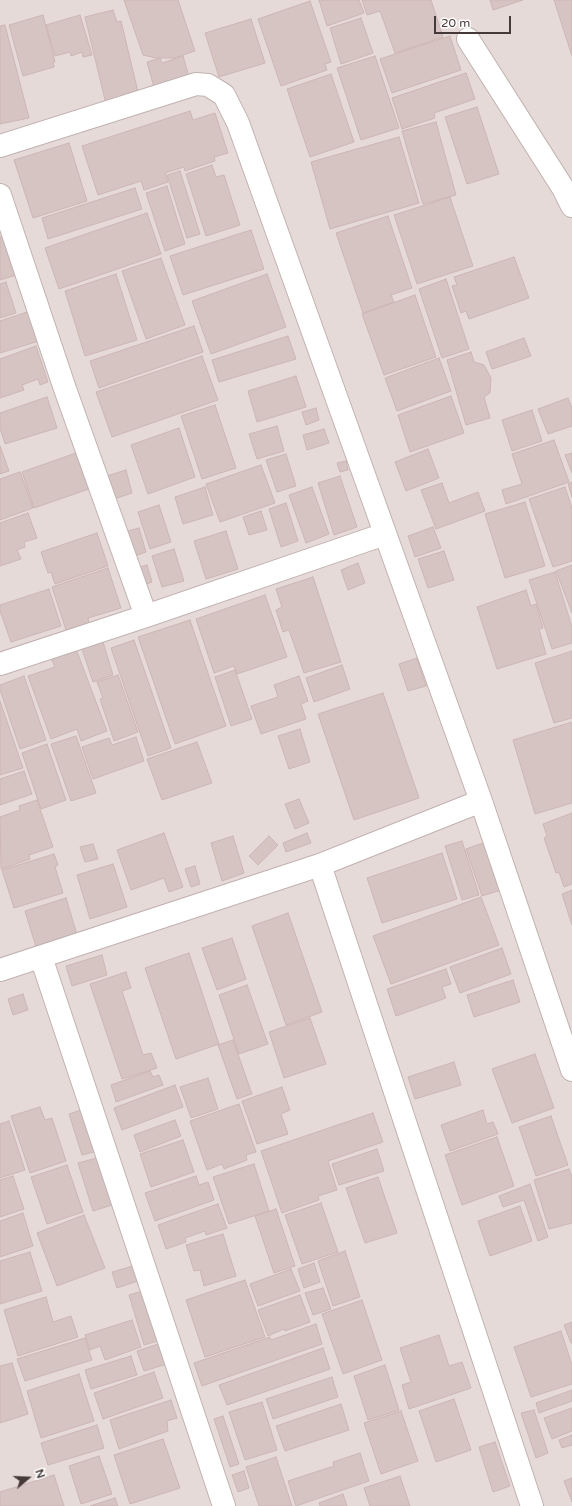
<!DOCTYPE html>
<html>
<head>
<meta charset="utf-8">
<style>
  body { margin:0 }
  #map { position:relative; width:572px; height:1506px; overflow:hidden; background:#f3ebea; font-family:"Varela Round",sans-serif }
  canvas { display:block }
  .north { position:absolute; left:8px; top:1458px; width:40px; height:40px; -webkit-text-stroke:3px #fff; paint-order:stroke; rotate:71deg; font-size:11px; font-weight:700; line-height:16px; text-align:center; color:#463939 }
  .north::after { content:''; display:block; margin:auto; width:14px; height:18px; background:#463939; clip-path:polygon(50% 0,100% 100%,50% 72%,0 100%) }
  .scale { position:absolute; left:434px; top:16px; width:77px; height:18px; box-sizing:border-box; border:2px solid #463939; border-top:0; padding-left:5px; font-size:12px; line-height:14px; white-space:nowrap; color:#463939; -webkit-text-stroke:3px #fff; paint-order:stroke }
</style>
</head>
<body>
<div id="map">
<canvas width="572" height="1506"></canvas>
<div class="north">N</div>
<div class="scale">20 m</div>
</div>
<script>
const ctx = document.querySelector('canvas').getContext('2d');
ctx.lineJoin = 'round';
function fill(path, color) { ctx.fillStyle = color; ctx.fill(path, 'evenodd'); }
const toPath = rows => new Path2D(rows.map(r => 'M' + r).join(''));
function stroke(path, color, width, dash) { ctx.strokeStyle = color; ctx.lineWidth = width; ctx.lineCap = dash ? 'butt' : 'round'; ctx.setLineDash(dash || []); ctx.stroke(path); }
fill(toPath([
  [0,0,572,0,572,1506,0,1506]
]), '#e6dad8');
const building = toPath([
  [124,0,178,0,195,51,174,58,156,58,143,55,124,0],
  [319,0,359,0,364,13,327,26,319,0],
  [362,0,431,0,443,37,395,53,380,11,367,15,362,0],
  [490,0,523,0,493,10,490,0],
  [554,0,572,0,572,56,554,0],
  [310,1,331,62,325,64,327,70,281,86,258,19,310,1],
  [113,10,117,22,121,21,139,96,106,104,85,17,113,10],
  [43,15,55,62,53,62,54,67,23,76,9,25,43,15],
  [80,15,92,55,83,57,82,52,71,56,70,52,55,56,46,25,80,15],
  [361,18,373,53,341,64,330,28,361,18],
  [251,19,265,63,219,77,205,33,251,19],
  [5,25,29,118,0,124,0,26,5,25],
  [450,36,461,70,392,93,380,59,450,36],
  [183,56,189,77,154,87,147,62,160,58,162,63,183,56],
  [375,56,399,128,361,140,337,68,375,56],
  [466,73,475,99,434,113,435,118,402,129,392,98,466,73],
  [331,74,354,142,310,157,287,89,331,74],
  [477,107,499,174,467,184,445,117,477,107],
  [190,111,193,120,215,113,228,153,214,157,215,161,185,171,184,167,165,173,168,182,144,190,141,181,98,195,82,146,190,111],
  [436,122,456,195,423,204,402,131,436,122],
  [399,137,419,203,330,229,311,162,399,137],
  [69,143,87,201,33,218,14,160,69,143],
  [212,165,216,177,224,175,240,225,206,236,186,174,212,165],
  [180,171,200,234,187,238,167,175,180,171],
  [167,186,185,244,165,251,146,193,167,186],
  [135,188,142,209,48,239,42,218,135,188],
  [450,197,473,266,417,284,394,215,450,197],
  [147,213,161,254,59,289,45,248,147,213],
  [388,216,412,288,391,295,394,302,363,313,336,233,388,216],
  [251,230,264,269,183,295,170,256,251,230],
  [7,235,20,274,0,280,0,237,7,235],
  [514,257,529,298,469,319,466,311,461,313,452,286,457,285,454,277,514,257],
  [161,258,185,325,146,339,122,271,161,258],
  [116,274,137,340,85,356,65,291,116,274],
  [267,274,286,327,211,354,192,301,267,274],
  [446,279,469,349,442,358,419,289,446,279],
  [6,282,16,313,0,318,0,284,6,282],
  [415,295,436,357,384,375,362,314,415,295],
  [30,311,39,341,0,353,0,321,30,311],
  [194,326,203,352,99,388,90,361,194,326],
  [288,336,296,359,219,382,212,360,288,336],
  [524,338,531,356,492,369,486,352,524,338],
  [36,346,48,382,40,385,38,379,22,385,24,390,0,398,0,359,36,346],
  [471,352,474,362,484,365,491,378,490,393,484,397,490,418,466,425,447,360,471,352],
  [202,356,218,400,112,437,96,392,202,356],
  [439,358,451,391,397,411,385,378,439,358],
  [296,376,306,407,257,422,248,391,296,376],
  [451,396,464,433,410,452,398,415,451,396],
  [47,397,57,428,5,444,0,428,0,413,47,397],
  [568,398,572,408,572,426,548,434,538,409,568,398],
  [215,405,236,468,202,479,181,416,215,405],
  [316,408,319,420,306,425,302,412,316,408],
  [532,410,542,441,512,451,502,420,532,410],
  [277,426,284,451,257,459,249,434,277,426],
  [179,428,195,477,148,494,131,445,179,428],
  [324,429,329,443,307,450,303,435,324,429],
  [554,440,569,482,506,504,502,490,522,484,512,454,554,440],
  [0,446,9,471,0,474,0,446],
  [428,449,439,478,406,491,395,462,428,449],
  [76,453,89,489,34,508,22,472,76,453],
  [572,453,572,473,565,455,572,453],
  [286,454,296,486,277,492,266,460,286,454],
  [346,461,348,470,340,472,337,463,346,461],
  [261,465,275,503,220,522,206,484,261,465],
  [126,470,132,493,114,499,107,476,126,470],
  [20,472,33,508,0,520,0,479,20,472],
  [340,476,357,527,334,535,318,483,340,476],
  [572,482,572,497,568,484,572,482],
  [442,483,449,503,478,492,485,511,436,529,421,490,442,483],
  [205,487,213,515,183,524,175,497,205,487],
  [312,487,329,534,306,543,289,495,312,487],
  [565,487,572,508,572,561,553,567,529,499,565,487],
  [525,502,545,566,505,578,485,514,525,502],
  [286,503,298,541,281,547,269,509,286,503],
  [159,505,171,542,150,549,138,512,159,505],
  [261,511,267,530,249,535,243,517,261,511],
  [28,513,37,538,24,542,25,547,17,550,21,559,0,566,0,523,28,513],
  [433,527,441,548,415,557,408,536,433,527],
  [139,528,146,552,132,557,124,532,139,528],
  [226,531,238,569,206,579,194,541,226,531],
  [97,533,108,566,55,584,51,572,48,573,41,552,97,533],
  [174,549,184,581,162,587,152,556,174,549],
  [444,551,454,580,428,588,418,559,444,551],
  [358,563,365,583,348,590,341,570,358,563],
  [147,565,152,582,141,586,136,568,147,565],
  [572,565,572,613,556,571,572,565],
  [108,568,121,608,88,618,89,623,66,630,52,587,108,568],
  [555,572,572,627,572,643,552,649,529,580,555,572],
  [313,577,341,662,304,673,289,630,283,632,276,610,282,607,276,589,313,577],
  [49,589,61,626,11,642,0,611,0,605,49,589],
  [526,590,531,606,536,604,543,628,539,629,546,654,497,669,477,607,526,590],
  [265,595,287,657,237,674,234,666,214,673,196,619,265,595],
  [190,620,226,726,175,744,138,637,190,620],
  [102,639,113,675,93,682,81,646,102,639],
  [134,640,171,748,148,756,111,648,134,640],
  [76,649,107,731,81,741,77,729,51,739,28,676,55,667,51,658,76,649],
  [572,651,572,718,554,723,535,663,572,651],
  [417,658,426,686,408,691,399,664,417,658],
  [342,665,350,689,314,702,306,678,342,665],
  [235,670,252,719,231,726,215,677,235,670],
  [118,675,138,732,114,741,100,699,103,698,97,682,118,675],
  [24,676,46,740,20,749,0,690,0,685,24,676],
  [299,676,308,701,301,704,306,719,261,734,251,706,278,697,274,685,299,676],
  [383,693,419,798,354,820,318,714,383,693],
  [0,701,23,768,0,775,0,701],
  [572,722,572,803,535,814,513,740,572,722],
  [300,729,310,762,289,769,278,736,300,729],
  [76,736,96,793,71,801,51,744,76,736],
  [136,737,144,761,93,779,82,747,109,738,112,745,136,737],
  [197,742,212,783,162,800,147,759,197,742],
  [47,744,66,800,41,809,22,753,47,744],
  [24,771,32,794,0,805,0,779,24,771],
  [299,799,309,823,295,829,285,804,299,799],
  [37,800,53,847,29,855,30,859,1,869,0,817,20,810,19,806,37,800],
  [572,813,572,884,564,887,559,872,556,873,544,838,547,836,543,824,572,813],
  [164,833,183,887,169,892,164,878,131,890,117,850,164,833],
  [307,833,311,843,286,852,283,843,307,833],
  [233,836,244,873,222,881,211,843,233,836],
  [269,836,278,845,258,865,249,856,269,836],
  [462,841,479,895,462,900,445,846,462,841],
  [486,842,501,890,482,896,466,849,486,842],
  [93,844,98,859,85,862,80,847,93,844],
  [442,853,457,899,382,923,367,878,442,853],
  [54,854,58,865,55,867,63,893,14,908,2,870,54,854],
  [113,864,127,907,90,919,77,875,113,864],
  [195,866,200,884,191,887,185,869,195,866],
  [572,890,572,925,562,894,572,890],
  [481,897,499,945,391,984,373,936,481,897],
  [66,898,78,938,37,950,25,911,66,898],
  [288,913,322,1012,286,1025,252,926,288,913],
  [232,938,246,979,217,990,202,948,232,938],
  [502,948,511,974,460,993,450,967,502,948],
  [189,953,219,1044,176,1059,145,968,189,953],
  [102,955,107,975,72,986,66,966,102,955],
  [446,969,451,984,442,987,446,998,396,1016,387,989,446,969],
  [126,972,131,988,122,991,143,1055,151,1053,157,1068,122,1079,90,984,126,972],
  [513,980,520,1002,474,1017,467,995,513,980],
  [247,985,268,1044,239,1054,219,995,247,985],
  [23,994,28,1010,13,1015,8,999,23,994],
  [310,1018,326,1064,284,1078,269,1032,310,1018],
  [233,1040,252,1094,237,1099,218,1045,233,1040],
  [535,1054,554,1108,512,1123,492,1069,535,1054],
  [454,1062,461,1085,415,1099,408,1077,454,1062],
  [150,1071,153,1077,159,1075,163,1085,116,1102,111,1085,150,1071],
  [208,1078,218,1109,191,1118,180,1087,208,1078],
  [175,1085,183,1107,122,1130,114,1108,175,1085],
  [282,1087,290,1110,281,1114,288,1134,257,1144,242,1101,282,1087],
  [239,1104,256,1152,246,1155,247,1160,224,1169,222,1164,207,1170,190,1121,239,1104],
  [40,1107,45,1120,52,1118,66,1161,30,1173,11,1116,40,1107],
  [81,1110,94,1152,82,1155,69,1114,81,1110],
  [483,1110,487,1124,493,1122,498,1134,450,1151,441,1125,483,1110],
  [373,1113,383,1142,328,1161,337,1190,318,1196,319,1200,282,1213,261,1151,373,1113],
  [551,1116,568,1165,536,1176,519,1127,551,1116],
  [175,1120,181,1136,140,1152,134,1135,175,1120],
  [9,1121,25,1170,0,1178,0,1124,9,1121],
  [497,1137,514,1186,462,1205,445,1155,497,1137],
  [183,1140,194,1172,151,1187,140,1154,183,1140],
  [377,1149,384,1171,339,1185,332,1164,377,1149],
  [97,1158,112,1205,93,1211,78,1163,97,1158],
  [254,1164,269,1211,229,1224,213,1177,254,1164],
  [67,1165,83,1212,47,1224,31,1177,67,1165],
  [569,1169,572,1177,572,1223,549,1229,534,1180,569,1169],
  [13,1176,24,1209,0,1217,0,1180,13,1176],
  [196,1176,199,1185,208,1182,214,1200,155,1221,145,1193,196,1176],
  [378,1177,397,1233,365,1243,346,1188,378,1177],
  [530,1184,548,1237,538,1241,524,1200,503,1207,499,1196,530,1184],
  [321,1203,338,1252,302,1264,285,1215,321,1203],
  [218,1204,227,1228,206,1235,205,1231,185,1238,186,1242,166,1249,158,1225,218,1204],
  [520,1206,532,1241,490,1256,478,1221,520,1206],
  [276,1209,295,1266,274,1273,255,1216,276,1209],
  [23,1213,33,1246,0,1257,0,1221,23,1213],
  [84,1215,105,1268,57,1286,37,1233,84,1215],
  [223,1234,236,1276,204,1286,200,1270,194,1271,186,1245,223,1234],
  [345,1251,360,1297,333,1306,318,1261,345,1251],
  [30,1252,42,1291,0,1304,0,1261,30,1252],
  [314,1263,320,1282,304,1288,298,1269,314,1263],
  [133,1266,138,1281,117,1288,112,1272,133,1266],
  [291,1269,300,1291,258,1306,250,1284,291,1269],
  [245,1280,265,1337,205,1357,186,1300,245,1280],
  [323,1288,331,1309,313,1315,305,1293,323,1288],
  [149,1289,164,1339,144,1345,129,1295,149,1289],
  [300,1295,310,1322,285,1331,284,1329,268,1336,258,1310,300,1295],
  [46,1297,53,1322,71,1316,78,1337,18,1356,4,1310,46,1297],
  [362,1300,382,1360,343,1374,322,1314,362,1300],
  [132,1320,141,1347,105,1360,100,1346,90,1350,85,1335,132,1320],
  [572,1322,572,1343,571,1343,564,1325,572,1322],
  [316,1324,322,1344,202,1386,194,1363,270,1337,271,1340,316,1324],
  [561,1331,572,1365,572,1384,531,1397,514,1347,561,1331],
  [439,1335,449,1366,462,1362,471,1388,409,1409,402,1385,411,1382,400,1348,439,1335],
  [85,1338,92,1360,25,1381,17,1359,85,1338],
  [161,1343,167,1364,144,1371,137,1351,161,1343],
  [323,1348,330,1369,227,1405,219,1385,323,1348],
  [131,1356,137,1375,91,1389,85,1370,131,1356],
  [12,1363,28,1414,0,1423,0,1366,12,1363],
  [385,1365,399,1410,368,1420,354,1376,385,1365],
  [154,1372,163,1398,103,1419,94,1393,154,1372],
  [79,1374,94,1421,41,1438,27,1391,79,1374],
  [332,1377,338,1397,273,1419,266,1399,332,1377],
  [572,1390,572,1401,539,1413,536,1403,572,1390],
  [454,1399,471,1450,436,1462,419,1411,454,1399],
  [171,1400,177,1418,167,1421,168,1431,119,1449,110,1420,171,1400],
  [262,1402,277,1450,245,1460,229,1412,262,1402],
  [341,1404,349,1430,285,1451,276,1426,341,1404],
  [572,1408,572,1431,552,1439,544,1418,572,1408],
  [534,1410,548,1453,536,1458,521,1413,534,1410],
  [401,1411,418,1461,381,1474,364,1423,401,1411],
  [223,1416,239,1464,230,1467,214,1419,223,1416],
  [97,1425,104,1448,48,1465,41,1443,97,1425],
  [572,1435,572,1445,562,1448,559,1440,572,1435],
  [163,1439,180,1488,130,1504,114,1455,163,1439],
  [495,1442,510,1486,493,1492,479,1447,495,1442],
  [360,1453,369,1481,296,1506,288,1481,334,1466,333,1462,360,1453],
  [99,1456,112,1494,81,1504,69,1466,99,1456],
  [276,1457,292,1506,259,1506,246,1467,276,1457],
  [244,1471,249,1488,238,1492,232,1475,244,1471],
  [54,1475,64,1506,0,1506,0,1492,54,1475],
  [400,1476,410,1506,370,1506,364,1488,400,1476],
  [572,1478,572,1502,564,1481,572,1478],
  [343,1494,347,1506,320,1506,319,1503,343,1494],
  [115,1498,118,1506,90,1506,115,1498]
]);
fill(building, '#d6c4c3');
stroke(building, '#cdb6b4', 1);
const minor = toPath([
  [468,39,563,188,572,206],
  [0,146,196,84,208,85,224,95,238,123,481,801,572,1070],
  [0,195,64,386,146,616],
  [0,664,146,616,385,534],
  [320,865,532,1506],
  [41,957,224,1506],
  [0,970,320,865,481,801]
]);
stroke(minor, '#c0b2b0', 24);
stroke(minor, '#fff', 22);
</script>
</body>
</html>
